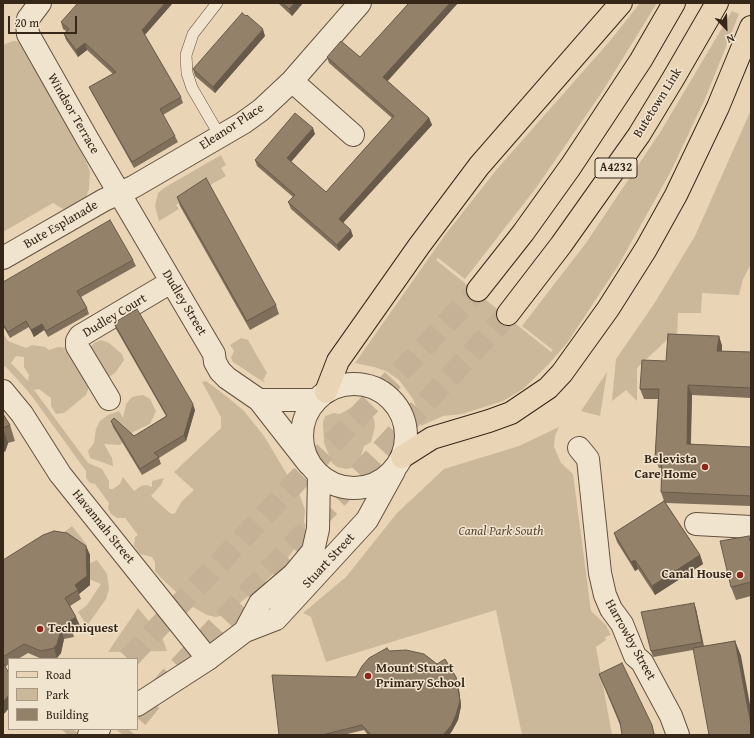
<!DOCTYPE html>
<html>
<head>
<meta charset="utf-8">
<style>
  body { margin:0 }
  #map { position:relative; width:754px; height:738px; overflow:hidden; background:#e9d5b5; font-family:"Gentium Book Plus",serif }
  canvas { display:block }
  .frame { position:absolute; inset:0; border:4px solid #372719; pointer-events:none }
  .legend { position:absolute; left:8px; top:658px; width:130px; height:72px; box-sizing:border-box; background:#f1e4cf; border:1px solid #a79886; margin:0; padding:5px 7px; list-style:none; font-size:12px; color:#372719 }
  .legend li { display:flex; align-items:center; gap:8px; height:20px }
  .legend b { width:20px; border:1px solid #a79886 }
  .north { position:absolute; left:706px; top:8px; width:40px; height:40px; -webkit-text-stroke:3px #f1e4cf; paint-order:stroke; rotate:157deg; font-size:11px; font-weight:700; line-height:16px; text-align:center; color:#372719 }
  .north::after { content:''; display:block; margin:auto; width:14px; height:18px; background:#372719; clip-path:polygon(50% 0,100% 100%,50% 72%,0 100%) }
  .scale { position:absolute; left:8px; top:16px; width:69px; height:18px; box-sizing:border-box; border:2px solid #372719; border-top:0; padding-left:5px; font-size:12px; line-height:14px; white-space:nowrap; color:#372719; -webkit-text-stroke:3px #f1e4cf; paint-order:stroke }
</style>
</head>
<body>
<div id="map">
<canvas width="754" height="738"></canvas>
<div class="frame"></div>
<ul class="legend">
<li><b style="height:5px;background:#e9d5b5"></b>Road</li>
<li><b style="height:11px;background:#cbb79a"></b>Park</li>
<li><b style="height:11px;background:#94816a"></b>Building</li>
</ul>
<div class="north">N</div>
<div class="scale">20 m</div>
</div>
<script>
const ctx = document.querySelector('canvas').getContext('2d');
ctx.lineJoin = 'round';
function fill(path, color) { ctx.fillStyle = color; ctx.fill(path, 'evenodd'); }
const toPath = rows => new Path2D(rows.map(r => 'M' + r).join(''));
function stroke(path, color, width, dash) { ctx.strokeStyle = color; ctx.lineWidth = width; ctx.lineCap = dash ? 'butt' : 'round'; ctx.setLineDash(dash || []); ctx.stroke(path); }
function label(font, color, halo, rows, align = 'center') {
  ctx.font = font + ' "Gentium Book Plus",serif'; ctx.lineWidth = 3; ctx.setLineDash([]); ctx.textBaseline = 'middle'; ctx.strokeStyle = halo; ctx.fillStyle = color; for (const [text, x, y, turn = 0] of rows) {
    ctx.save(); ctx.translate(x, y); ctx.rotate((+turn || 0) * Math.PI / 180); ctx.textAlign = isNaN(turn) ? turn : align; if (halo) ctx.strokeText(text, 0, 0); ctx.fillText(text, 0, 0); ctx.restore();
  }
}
fill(toPath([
  [640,3,657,3,602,92,536,188,465,279,438,258,436,260,551,352,553,350,522,326,586,243,661,131,732,11,739,14,705,99,671,171,618,266,567,343,547,366,523,389,503,401,462,414,443,416,421,426,419,415,413,399,399,380,386,371,374,367,355,363,445,235,497,169,609,42],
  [13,41,21,42,68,119,68,129,86,161,90,172,89,189,86,197,72,208,63,209,53,203,3,232,3,45],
  [751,110,751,264,743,279,739,295,702,293,701,313,678,313,677,337,670,337,637,368,637,401,626,390,612,401,616,359,654,304,695,236],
  [221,155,226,165,221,168,226,176,176,205,179,209,159,221,155,206,158,193,164,188],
  [3,333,8,341,26,348,32,345,45,347,49,350,58,347,88,350,94,343,101,340,109,343,122,354,124,360,115,373,109,377,103,378,93,375,86,395,64,413,56,414,51,406,51,398,39,389,34,390,88,463,102,469,109,481,109,489,113,489,120,484,123,477,134,491,141,486,147,485,152,487,152,481,164,478,161,485,151,496,171,514,175,513,182,501,194,490,174,472,221,428,221,417,202,382,206,381,226,396,244,411,264,436,300,496,305,510,304,522,306,526,298,544,284,563,262,585,225,615,216,617,207,615,193,607,183,608,177,604,176,592,160,577,155,571,155,562,152,557,140,554,134,546,135,537,138,535,125,518,117,518,111,514,108,508,109,503,95,484,90,483,86,478,86,471,31,395,18,380,5,366,3,367],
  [16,356,24,357,24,367,29,375,28,381,11,363],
  [241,338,248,340,267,373,263,380,265,383,233,362,231,358,234,351,230,345],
  [607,372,600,416,581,411],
  [143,395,150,399,156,411,150,424,133,432,120,445,104,444,112,458,113,466,90,458,88,451,94,443,96,429,100,421,108,415,119,411,123,418,126,404,132,397],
  [362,404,374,419,375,426,371,442,364,446,358,466,347,469,337,467,332,463,324,443,323,422,325,416,334,413,340,414,354,406],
  [559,427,555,436,554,447,561,463,573,474,591,611,606,625,611,635,605,637,606,640,596,647,612,735,522,735,496,610,326,662,311,617,303,613,346,577,397,513,444,469,519,446],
  [72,526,87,545,81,548,55,534,64,532],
  [97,560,107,574,109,589,106,599,87,626,78,612,87,605,101,584,89,579,90,563],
  [138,608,162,637,167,651,108,652]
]), '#cbb79a');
stroke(toPath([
  [128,659,478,290],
  [137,718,173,674,508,314],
  [68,735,73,729],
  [123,735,128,729]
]), '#c5b296', 22, [22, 11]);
const service = toPath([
  [217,3,193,34,186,55,187,73,192,88,220,136]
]);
const minor = toPath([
  [40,3,28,19,27,24,28,34,88,140,214,354,215,362,220,371,227,378,259,400,309,464],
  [292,81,353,135],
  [3,258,104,200,133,187,243,123,261,110,292,81,360,3],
  [3,391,22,414,60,474,208,659],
  [109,399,77,346,77,341,80,336,171,282],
  [259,400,316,400],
  [579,448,588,459,600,573,605,595,611,609,622,624,635,656,642,662,671,716,678,735],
  [696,524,751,527]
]);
const tertiary = toPath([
  '302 436a52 52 0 1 1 104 0a52 52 0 1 1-104 0Z',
  [245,631,260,603,294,574,313,551,318,529,319,476],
  [137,705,208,659,245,631,276,619,367,520,394,471],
  [89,735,99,729]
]);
const primary = toPath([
  [478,290,523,233,571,166,641,60,674,3],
  [508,314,561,245,639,135,673,79,717,3],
  [326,392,338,361,419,246,479,166,621,3],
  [402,457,432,438,489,421,511,413,548,388,562,373,608,309,646,249,676,195,718,107,751,27]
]);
stroke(service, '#645240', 12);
stroke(minor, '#645240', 24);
stroke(tertiary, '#645240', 24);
stroke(primary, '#372719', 24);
stroke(service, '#f1e4cf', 11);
stroke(minor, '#f1e4cf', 22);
stroke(tertiary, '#f1e4cf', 22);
stroke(primary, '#e9d5b5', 22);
fill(toPath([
  [278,3,303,3,292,16],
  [409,3,458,3,387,81,429,118,432,125,343,223,353,236,339,251,291,209,288,202,293,197,257,166,255,160,315,134,291,162,326,192,392,118,329,63,327,57,360,57],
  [61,22,145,35,181,97,183,103,163,115,175,136,178,142,134,168,92,93,89,87,113,74,87,50,78,57,66,40,64,34,66,31,63,29],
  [265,36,215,93,195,76,193,69],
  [177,197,276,305,279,314,250,330,180,206],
  [133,260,136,266,81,297,87,308,89,314,48,337,44,330,34,337,29,327,10,338,3,326,3,282],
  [114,323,195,410,186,441,159,458,161,464,142,475,113,427,111,421,134,436,166,416,116,329],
  [719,336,722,346,722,351,751,352,751,398,692,395,691,444,751,447,751,506,666,503,700,555,703,564,655,595,638,569,635,571,617,542,614,533,664,501,661,492,662,468,659,468,655,458,658,399,644,399,640,389,666,361],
  [3,414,10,425,15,441,8,443,5,452,3,451],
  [749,536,751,541,751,596,736,600,731,587],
  [86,546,90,555,90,585,79,594,81,599,70,606,80,626,72,631,74,637,64,639,61,653,57,658,50,659,42,659,28,653,18,659,9,659,9,664,5,667,9,673,9,708,3,715,3,560],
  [694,603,696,609,704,646,735,641,741,656,693,650,653,657,651,651],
  [389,651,437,664,456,677,458,682,461,706,458,720,452,731,449,735,368,735,364,730,343,735,279,735],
  [599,674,655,735,620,725]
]), '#7f6f5b');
fill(toPath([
  [165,3,173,3,144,36,142,30],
  [295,3,303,3,292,16,289,9],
  [450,3,458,3,385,84,383,77],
  [263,29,265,36,215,93,213,87],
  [85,43,87,50,78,57,76,50],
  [429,118,432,125,341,225,339,219],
  [313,128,315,134,289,164,287,158],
  [351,230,353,236,339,251,337,245],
  [42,324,44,330,34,337,31,330],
  [719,336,722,346,721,361,717,351],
  [688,385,692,395,690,454,687,444],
  [193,404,195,410,186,441,184,435],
  [3,428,8,443,5,452,3,447],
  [86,546,90,555,90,585,79,594,75,585],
  [700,555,703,564,655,595,652,586],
  [635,560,638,569,635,571,631,562],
  [694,603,696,609,704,648,702,642],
  [76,617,80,626,72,631,68,622],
  [61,630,64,639,61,653,57,658,54,648],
  [735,641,741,656,751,710,751,725],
  [456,677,458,682,461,706,458,720,452,731,449,735,443,735],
  [9,695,9,708,3,715,3,702],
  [652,725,655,735,654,735]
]), '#685a4a');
const building = toPath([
  [78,3,165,3,142,30,181,97,160,109,175,136,132,162,89,87,116,72,85,43,76,50,64,34,69,29,61,22,78,3],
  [283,3,295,3,289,9,283,3],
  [409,3,450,3,383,77,429,118,339,219,351,230,337,245,288,202,295,195,255,160,295,113,313,128,287,158,326,192,394,116,327,57,341,41,360,57,409,3],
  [242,13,246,16,247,15,263,29,213,87,193,69,242,13],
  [206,178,276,305,247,321,177,197,206,178],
  [110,220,133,260,77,291,87,308,46,331,42,324,31,330,26,321,8,332,3,324,3,282,110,220],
  [137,309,193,404,184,435,154,453,159,457,140,469,111,421,114,418,134,436,167,416,114,323,137,309],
  [668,334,719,336,717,351,751,352,751,388,688,385,687,444,751,447,751,496,661,492,662,458,655,458,659,389,640,389,642,360,666,361,668,334],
  [3,414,10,425,3,428,3,414],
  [664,501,700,555,652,586,635,560,631,562,614,533,664,501],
  [54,531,67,533,86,546,87,576,75,585,78,590,65,598,76,617,68,622,71,627,61,630,57,644,54,648,41,651,24,644,3,657,3,560,43,535,54,531],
  [749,536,750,541,751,541,751,582,731,587,720,541,749,536],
  [694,603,702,642,651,651,641,612,694,603],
  [735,641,751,725,751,735,709,735,693,648,735,641],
  [387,648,389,651,406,650,424,654,437,664,445,659,456,677,460,701,456,715,451,726,443,735,371,735,362,725,322,735,279,735,272,675,356,677,362,666,369,658,387,648],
  [3,663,9,673,9,695,3,702,3,663],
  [622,663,652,725,654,735,622,735,620,722,599,674,622,663]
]);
fill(building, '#94816a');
stroke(building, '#685a4a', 1);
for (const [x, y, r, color] of [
  [705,467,4,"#8f2418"],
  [740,575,4,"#8f2418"],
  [40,629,4,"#8f2418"],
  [368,676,4,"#8f2418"]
]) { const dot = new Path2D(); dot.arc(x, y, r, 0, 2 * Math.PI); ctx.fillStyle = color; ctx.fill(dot); stroke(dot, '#f1e4cf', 1.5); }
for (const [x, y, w] of [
  [616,168,42]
]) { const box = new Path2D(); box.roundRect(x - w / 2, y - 10, w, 20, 3); ctx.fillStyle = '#f1e4cf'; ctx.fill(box); stroke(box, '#372719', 1); }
label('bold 12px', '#372719', null, [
  ["A4232",616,168]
]);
label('13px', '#372719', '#f1e4cf', [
  ["Butetown Link",658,103,-58],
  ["Windsor Terrace",73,114,60],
  ["Eleanor Place",232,127,-33],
  ["Bute Esplanade",61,225,-30],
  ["Dudley Street",184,303,59],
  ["Dudley Court",115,316,-31],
  ["Havannah Street",103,527,51],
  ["Stuart Street",329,561,-47],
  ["Harrowby Street",630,640,61]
]);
label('bold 13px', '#372719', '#f1e4cf', [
  ["Belevista",697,460],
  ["Care Home",697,475],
  ["Canal House",732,575],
  ["Techniquest",48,629,"left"],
  ["Mount Stuart",376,669,"left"],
  ["Primary School",376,684,"left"]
], 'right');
label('italic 13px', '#5c4b39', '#f1e4cf', [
  ["Canal Park South",501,532]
]);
</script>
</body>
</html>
